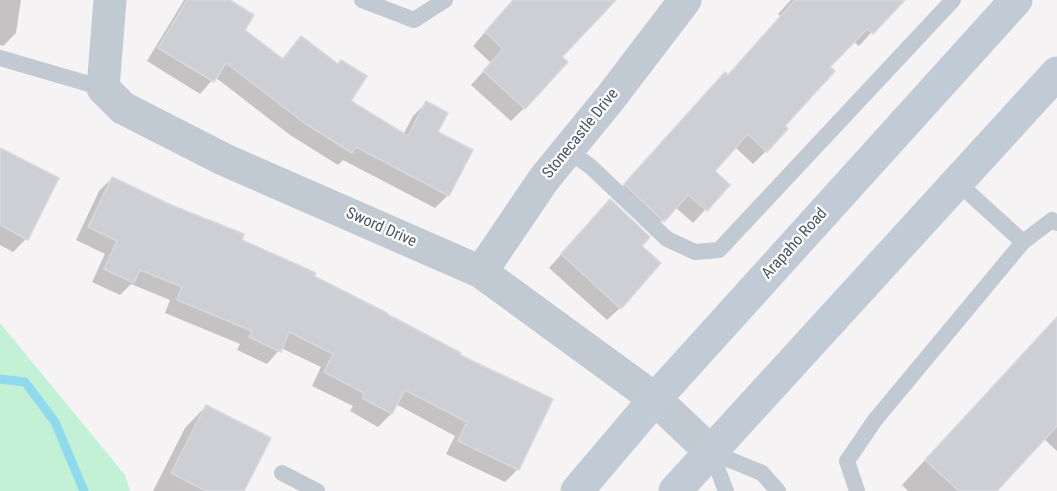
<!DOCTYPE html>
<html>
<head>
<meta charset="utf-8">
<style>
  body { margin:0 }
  canvas { display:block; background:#f5f3f3 }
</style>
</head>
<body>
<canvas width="1057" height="491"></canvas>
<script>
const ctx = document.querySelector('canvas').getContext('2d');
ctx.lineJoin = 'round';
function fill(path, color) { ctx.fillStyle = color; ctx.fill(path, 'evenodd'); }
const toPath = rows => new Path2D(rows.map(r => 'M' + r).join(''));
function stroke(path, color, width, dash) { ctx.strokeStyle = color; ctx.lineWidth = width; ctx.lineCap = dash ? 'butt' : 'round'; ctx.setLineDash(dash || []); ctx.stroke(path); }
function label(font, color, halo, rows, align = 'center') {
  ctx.font = font + ' "Roboto Condensed",sans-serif'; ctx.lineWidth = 4.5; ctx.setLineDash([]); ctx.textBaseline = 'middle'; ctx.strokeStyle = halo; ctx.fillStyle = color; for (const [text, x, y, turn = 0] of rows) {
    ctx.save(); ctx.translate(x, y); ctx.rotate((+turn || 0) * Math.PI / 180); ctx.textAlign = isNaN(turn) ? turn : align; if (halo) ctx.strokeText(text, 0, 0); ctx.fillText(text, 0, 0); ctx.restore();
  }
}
fill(toPath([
  [0,323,125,475,130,491,0,491]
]), '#c3f1d5');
fill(toPath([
  [0,0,21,0,16,33,3,46,0,45],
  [184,0,227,0,243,30,282,60,301,38,349,101,403,135,413,116,426,103,448,195,435,208,343,160,338,165,290,135,215,77,200,94,147,61],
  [522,0,614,0,560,57,524,108,511,121,471,85,491,63,473,46,494,22],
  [791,0,901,0,859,46,853,41,828,67,766,151,753,164,734,146,713,171,728,185,693,223,675,207,650,233,612,198,712,87,725,74,727,76,781,17,778,14],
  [0,150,26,239,13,252,0,245],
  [112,178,312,277,518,469,505,482,446,454,455,436,396,404,391,414,378,427,350,411,353,406,312,386,321,367,281,348,267,364,237,350,240,344,165,313,170,300,131,284,120,295,92,282,105,254,76,240,99,191],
  [597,214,640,246,620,308,607,320,549,268],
  [1057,317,1057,451,1043,438,995,491,908,491,902,485],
  [206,406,242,491,153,491,185,428]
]), '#0003');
stroke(toPath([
  [0,379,25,382,55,422,84,491]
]), '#90daee', 9);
const building = toPath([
  [187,0,230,0,254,15,245,30,283,59,301,36,338,64,341,60,367,76,351,101,408,136,426,101,448,113,438,132,473,150,449,196,356,147,352,153,303,122,226,63,214,82,158,48,187,0],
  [513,0,616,0,562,57,568,62,525,109,483,71,503,49,485,32,513,0],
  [795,0,905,0,873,34,867,29,830,67,835,71,785,126,788,129,767,152,748,134,715,171,730,185,707,211,688,195,664,222,624,184,725,72,728,75,795,0],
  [0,148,59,178,28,240,0,225,0,148],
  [112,177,171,205,244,234,242,240,316,273,314,276,387,313,387,314,461,353,460,355,553,399,519,470,458,441,467,422,405,390,392,414,362,398,364,393,324,372,333,354,289,332,281,352,249,337,252,331,177,300,182,287,140,270,134,283,104,269,117,241,88,227,112,177],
  [610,199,650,237,642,246,661,263,621,309,561,254,610,199],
  [1057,317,1057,426,997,491,959,491,925,460,1057,317],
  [206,405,271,438,244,491,206,491,171,473,206,405]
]);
fill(building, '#cdcfd5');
stroke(building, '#d7d9de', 1.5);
stroke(toPath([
  [362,0,414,20,445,0],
  [0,58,103,88],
  [568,150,591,167,667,239,695,252,719,250,953,0],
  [957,182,1023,242],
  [711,452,762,473,778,491],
  [711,452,726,491],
  [282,473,317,491],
  [857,491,847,461,875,420,1023,242,1052,220,1057,223]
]), '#c1cad2', 16);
stroke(toPath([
  [110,0,103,88,123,108,225,160,481,272,655,399,711,452],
  [481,272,544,179,611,97,685,0]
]), '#c1cad2', 33);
stroke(toPath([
  [577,491,655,399,1016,0],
  [675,491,1057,73]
]), '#c1cbd6', 33);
label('16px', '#4a5661', '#fff', [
  ["Stonecastle Drive",581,134,-51],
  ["Sword Drive",381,228,24],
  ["Arapaho Road",795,244,-48]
]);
</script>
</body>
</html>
